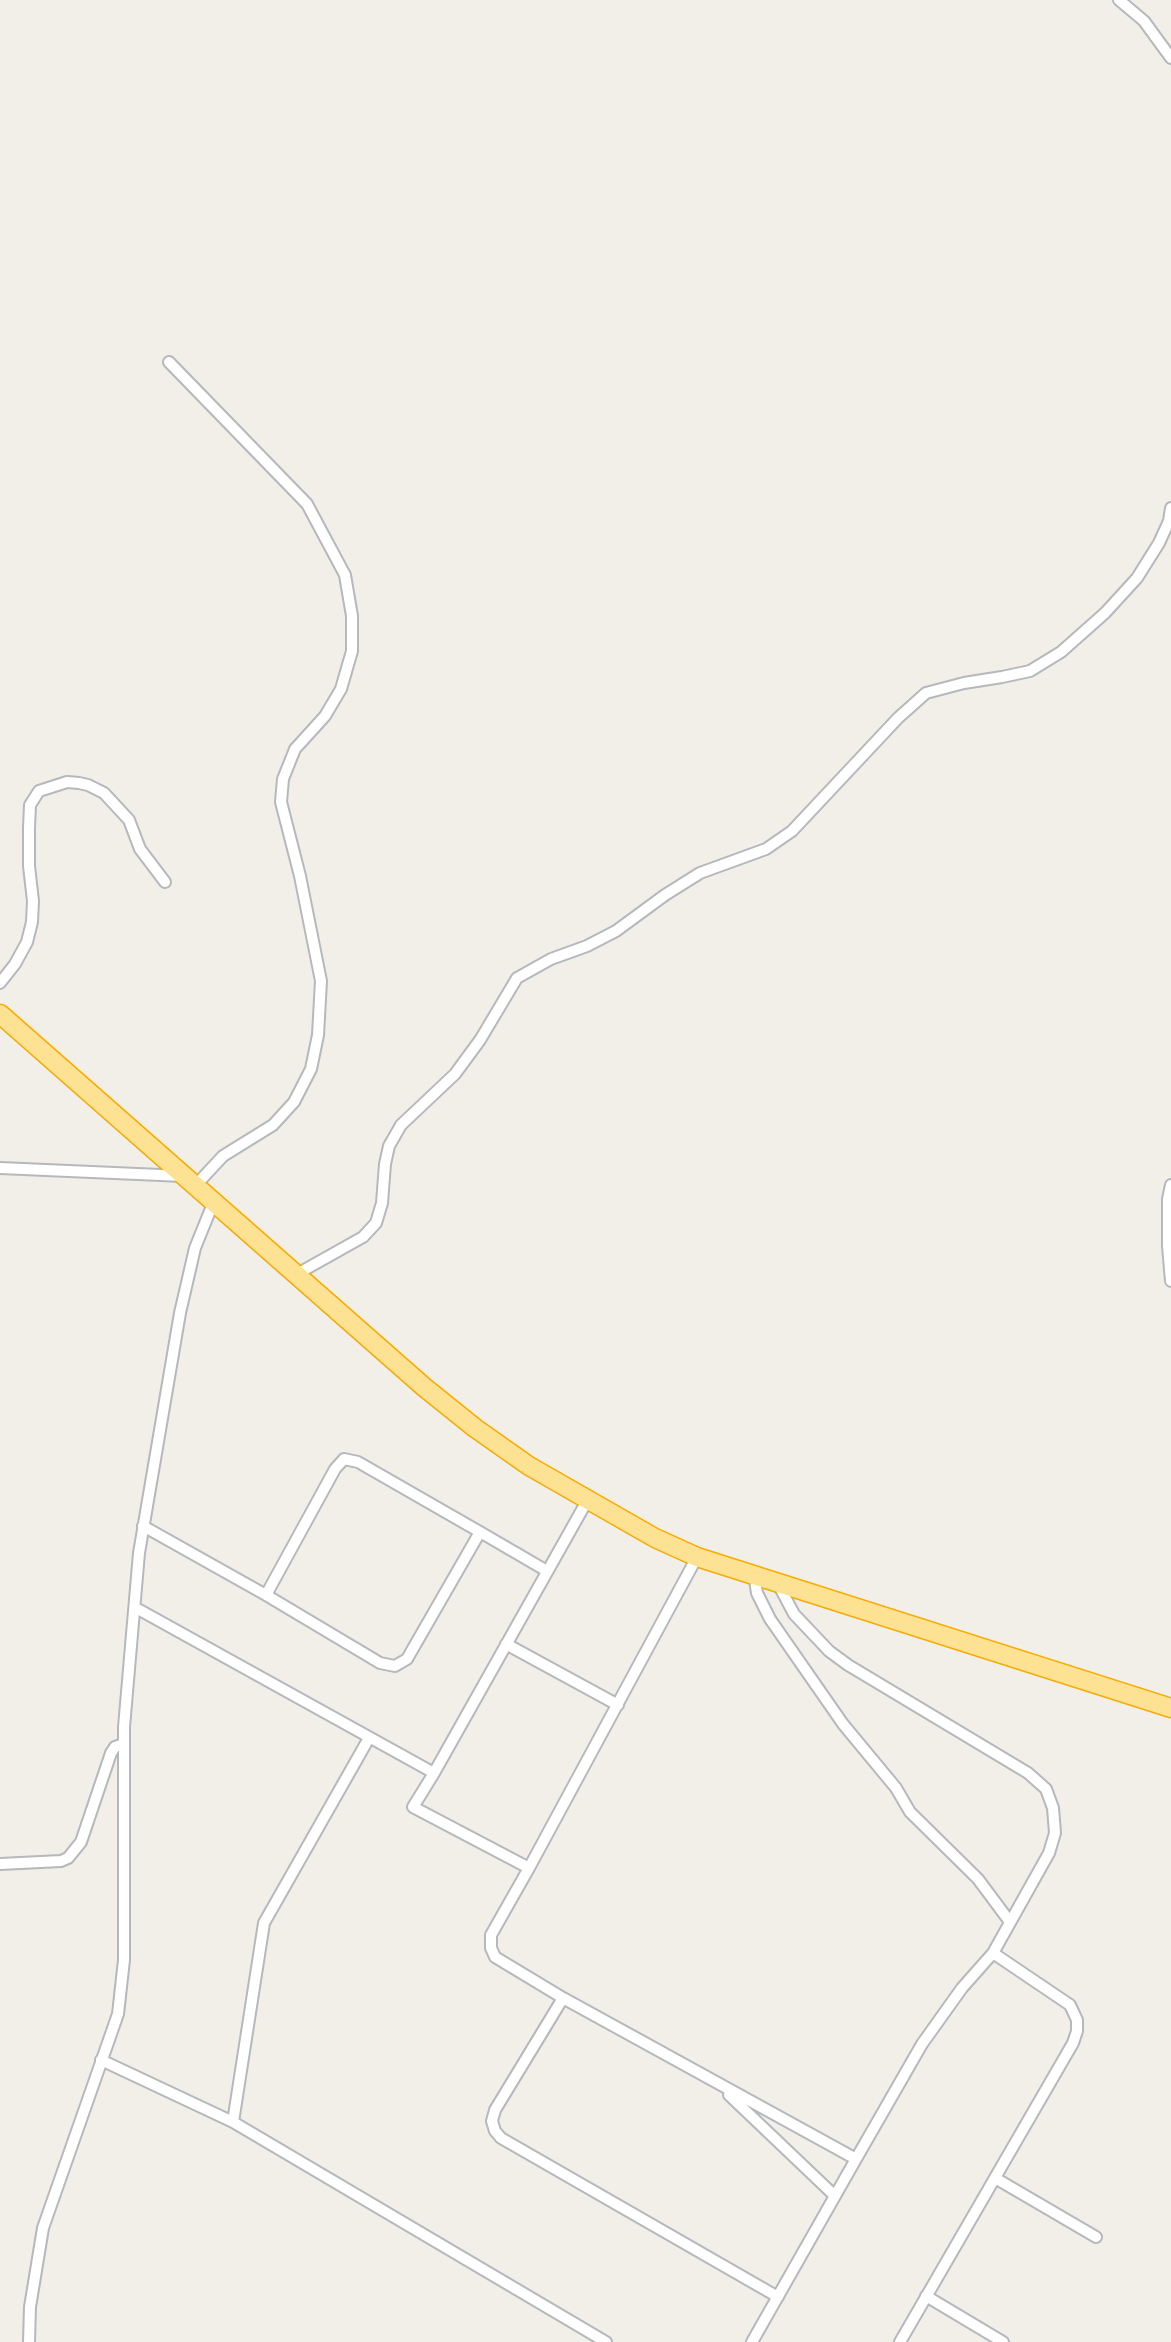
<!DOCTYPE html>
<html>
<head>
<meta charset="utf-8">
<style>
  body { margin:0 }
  canvas { display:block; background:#f1efe8 }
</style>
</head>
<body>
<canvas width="1171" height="2342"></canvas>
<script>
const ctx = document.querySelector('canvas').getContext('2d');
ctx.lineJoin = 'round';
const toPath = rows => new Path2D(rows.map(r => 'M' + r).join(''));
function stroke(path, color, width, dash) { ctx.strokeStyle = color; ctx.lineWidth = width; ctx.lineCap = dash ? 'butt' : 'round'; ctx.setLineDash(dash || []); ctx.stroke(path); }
const street = toPath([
  [1119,0,1144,21,1171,58],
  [169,362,307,504,345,575,352,616,352,651,341,689,325,716,295,749,283,779,281,802,300,876,321,981,318,1035,311,1069,294,1102,273,1125,223,1156,196,1185],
  [0,983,15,964,27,942,32,922,33,901,29,866,29,828,30,805,39,791,67,782,79,783,88,785,104,793,129,820,140,849,165,882],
  [0,1168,183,1176],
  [1171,1185,1168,1199,1168,1246,1171,1281],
  [297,1274,363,1237,376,1223,382,1203,385,1164,389,1146,401,1125,455,1074,480,1040,517,978,551,959,587,946,616,931,665,895,700,873,766,849,792,831,898,718,926,693,964,683,1002,677,1030,671,1061,652,1105,613,1137,578,1159,543,1169,521,1171,508],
  [344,1459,358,1462,480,1532,407,1659,395,1666,380,1663,266,1595,335,1469,344,1459],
  [587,1501,434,1773,413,1807,529,1868,697,1557],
  [143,1526,266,1595],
  [480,1532,547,1571],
  [754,1574,757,1593,770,1619,843,1724,896,1788,910,1812,978,1879,1010,1922],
  [777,1582,794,1614,829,1651,848,1665,1028,1773,1046,1789,1053,1808,1055,1833,1049,1853,993,1953,962,1988,922,2044,856,2159],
  [136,1608,434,1773],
  [506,1644,618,1705],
  [0,1864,61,1861,68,1858,81,1842,111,1753,115,1747,124,1744],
  [529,1868,491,1935,491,1948,495,1957,563,1998,856,2159,752,2342],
  [563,1998,495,2110,492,2121,495,2131,501,2138,778,2297],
  [101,2060,233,2122,606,2342],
  [729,2095,835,2196],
  [233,2122,264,1923,369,1738],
  [995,2178,1096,2237],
  [926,2296,1003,2342],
  [29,2342,30,2307,43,2228,118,2014,124,1960,124,1727,139,1553,180,1313,195,1248,214,1201],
  [900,2342,1073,2043,1077,2031,1077,2020,1070,2005,993,1953]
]);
const highway = toPath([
  [0,1014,424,1387,475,1428,529,1466,655,1538,697,1557,1171,1708]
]);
stroke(street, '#b5b8bc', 14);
stroke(highway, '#f9ab00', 21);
stroke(street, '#fff', 10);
stroke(highway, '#fde293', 18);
</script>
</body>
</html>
